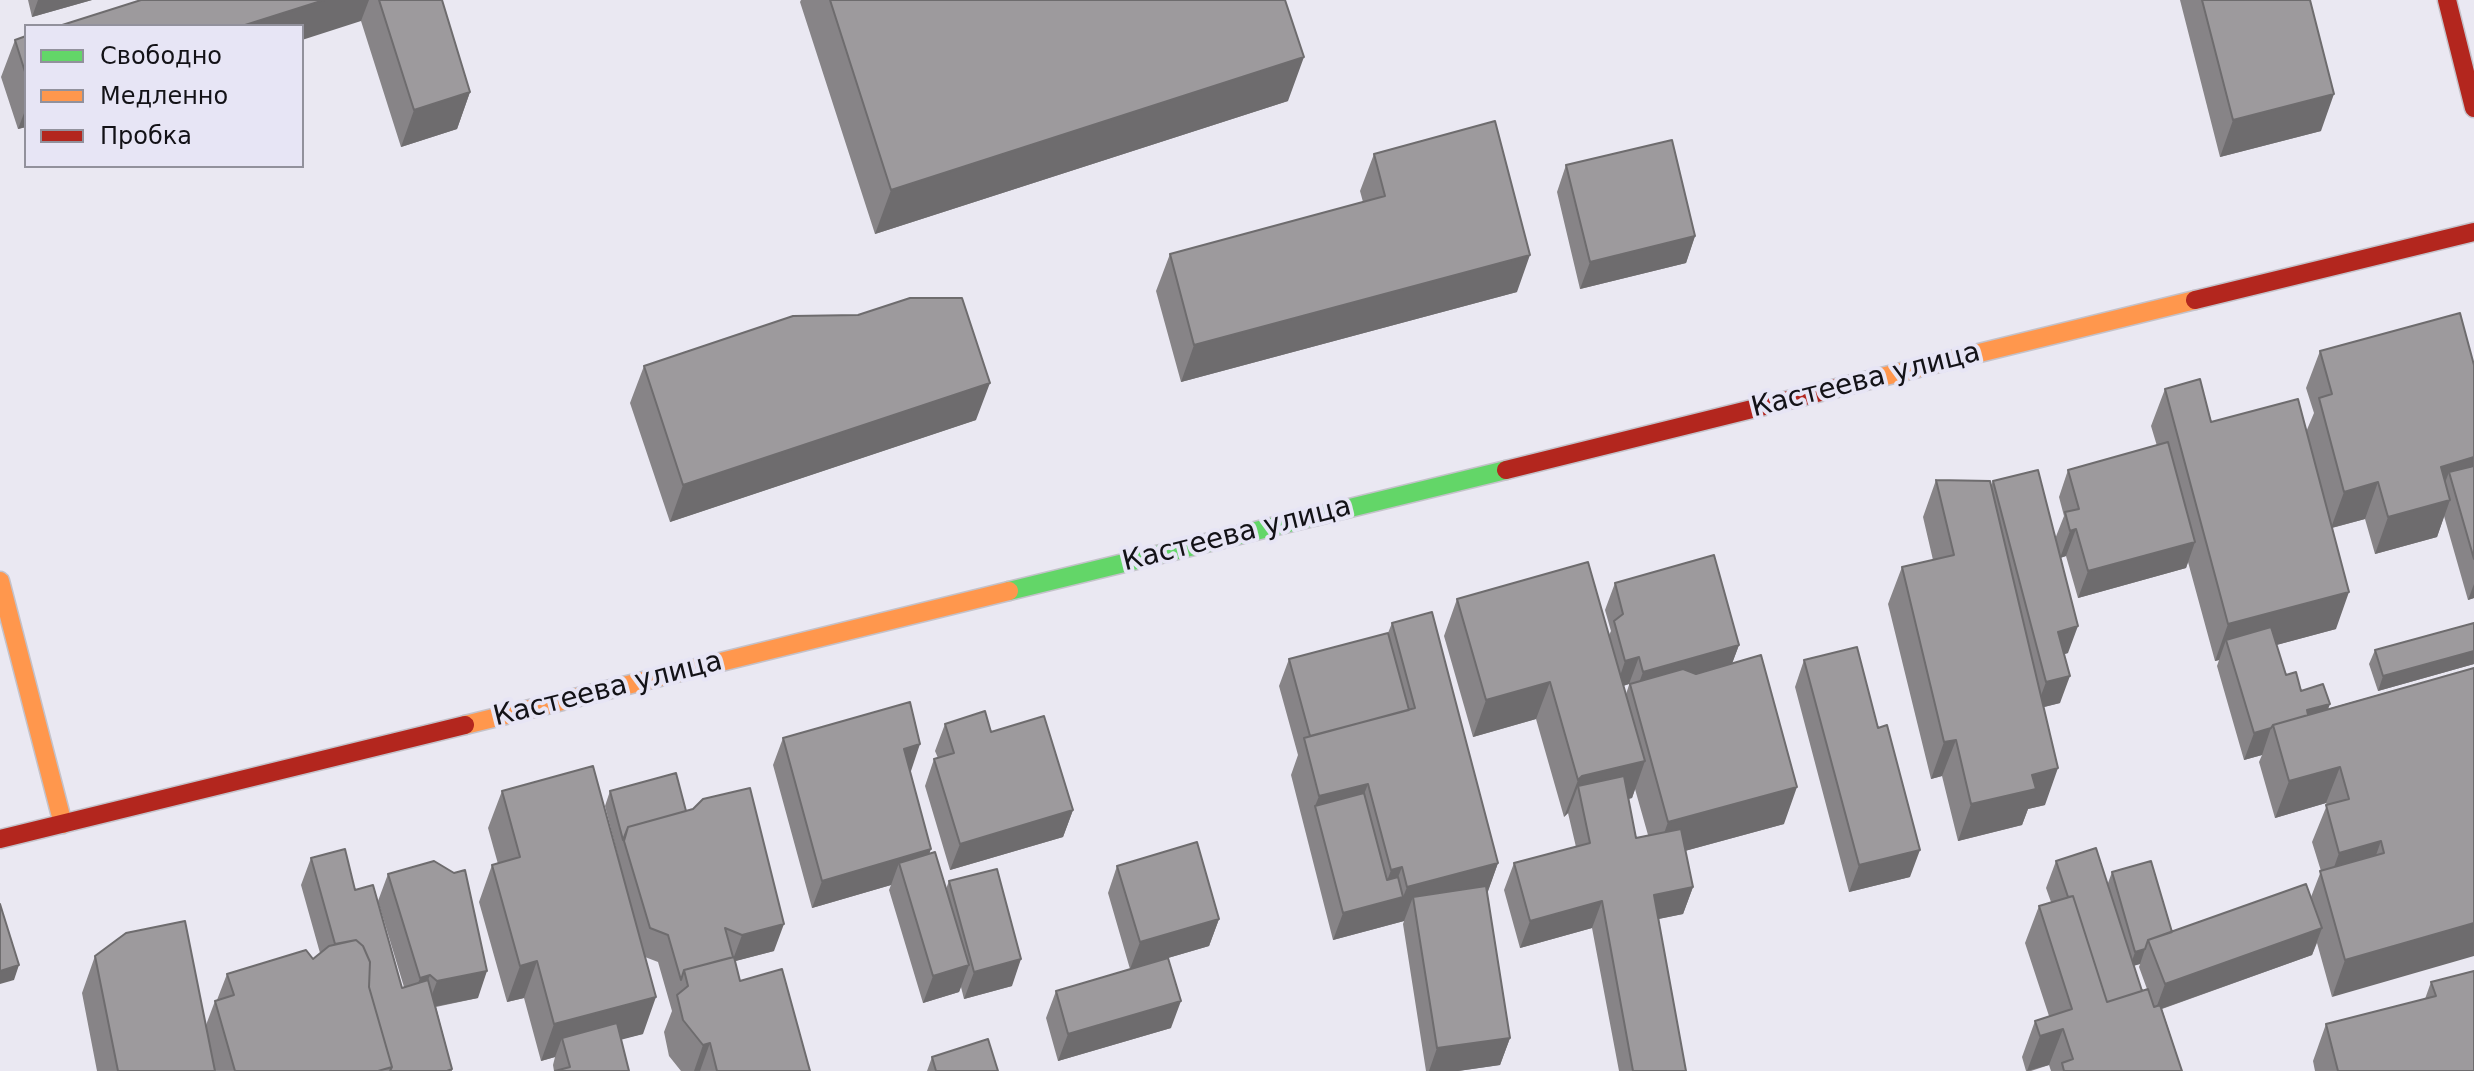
<!DOCTYPE html>
<html>
<head>
<meta charset="utf-8">
<style>
  body { margin:0 }
  #map { position:relative; width:2474px; height:1071px; overflow:hidden; background:#eae8f2; font-family:"DejaVu Sans",sans-serif }
  canvas { display:block }
  .legend { position:absolute; left:24px; top:24px; width:280px; height:144px; box-sizing:border-box; background:#e7e5f5; border:2px solid #92919c; margin:0; padding:10px 14px; list-style:none; font-size:24px; color:#131217 }
  .legend li { display:flex; align-items:center; gap:16px; height:40px }
  .legend b { width:40px; border:2px solid #92919c }
</style>
</head>
<body>
<div id="map">
<canvas width="2474" height="1071"></canvas>
<ul class="legend">
<li><b style="height:10px;background:#63d668"></b>Свободно</li>
<li><b style="height:10px;background:#ff974d"></b>Медленно</li>
<li><b style="height:10px;background:#b3261e"></b>Пробка</li>
</ul>
</div>
<script>
const ctx = document.querySelector('canvas').getContext('2d');
ctx.lineJoin = 'round';
const toPath = rows => new Path2D(rows.map(r => 'M' + r).join(''));
function stroke(path, color, width, dash) { ctx.strokeStyle = color; ctx.lineWidth = width; ctx.lineCap = dash ? 'butt' : 'round'; ctx.setLineDash(dash || []); ctx.stroke(path); }
function fill(path, color) { ctx.fillStyle = color; ctx.fill(path, 'evenodd'); }
function label(font, color, halo, rows, align = 'center') {
  ctx.font = font + ' "DejaVu Sans",sans-serif'; ctx.lineWidth = 8; ctx.setLineDash([]); ctx.textBaseline = 'middle'; ctx.strokeStyle = halo; ctx.fillStyle = color; for (const [text, x, y, turn = 0] of rows) {
    ctx.save(); ctx.translate(x, y); ctx.rotate((+turn || 0) * Math.PI / 180); ctx.textAlign = isNaN(turn) ? turn : align; if (halo) ctx.strokeText(text, 0, 0); ctx.fillText(text, 0, 0); ctx.restore();
  }
}
const fast = toPath([
  [1009,591,1506,470]
]);
const slow = toPath([
  [1853,384,2195,300],
  [0,581,63,824],
  [465,725,1009,591]
]);
const jam = toPath([
  [2447,0,2474,108],
  [2195,300,2474,232],
  [1506,470,1853,384],
  [0,839,465,725]
]);
stroke(fast, '#c4c2ca', 21);
stroke(slow, '#c4c2ca', 21);
stroke(jam, '#c4c2ca', 21);
stroke(fast, '#63d668', 18);
stroke(slow, '#ff974d', 18);
stroke(jam, '#b3261e', 18);
fill(toPath([
  [28,0,92,0,32,17],
  [141,0,442,0,470,92,457,129,401,147,361,21],
  [801,0,1285,0,1288,101,875,234,800,2],
  [2180,0,2310,0,2321,131,2220,157],
  [26,36,26,127,18,129,1,77,15,40],
  [1374,154,1517,292,1181,382,1156,291,1170,254,1363,202,1360,191],
  [1566,165,1695,236,1686,263,1580,289,1557,192],
  [2320,351,2474,365,2474,598,2468,600,2444,516,2437,537,2375,554,2365,519,2332,528,2336,629,2276,645,2286,675,2301,691,2327,709,2474,668,2332,997,2317,943,2312,955,2162,1009,2182,1071,2051,1071,2049,1065,2031,1071,2026,1071,2022,1057,2035,1021,2049,1016,2025,943,2039,906,2051,902,2046,888,2056,861,2108,883,2112,872,2172,932,2311,897,2321,871,2312,842,2327,805,2326,803,2275,818,2259,762,2262,755,2244,760,2217,666,2219,660,2215,661,2188,562,2186,568,2078,598,2066,556,2060,558,2068,653,2064,654,2060,703,2044,707,2045,805,2028,809,2022,825,1958,841,1942,776,1931,779,1888,604,1902,567,1933,560,1923,517,1936,480,1991,486,1993,481,2055,539,2064,516,2059,497,2068,470,2157,446,2151,426,2165,389,2211,422,2306,432,2314,413,2306,388],
  [2140,964,2139,967,2147,989,2142,991,2134,965],
  [644,366,976,420,670,522,630,403],
  [1615,583,1739,645,1732,663,1784,824,1685,851,1693,887,1683,914,1658,919,1686,1071,1619,1071,1592,928,1520,948,1504,890,1514,863,1576,847,1568,813,1564,817,1536,719,1473,737,1444,636,1457,599,1609,635,1611,631,1605,610],
  [1629,684,1629,685,1626,694,1623,686],
  [1635,789,1648,835,1636,838,1628,799,1632,798],
  [1392,623,1498,863,1487,893,1510,1038,1500,1065,1458,1071,1426,1071,1403,924,1404,921,1333,940,1291,775,1298,755,1279,686,1289,659,1388,633],
  [2474,623,2474,664,2378,691,2369,664,2375,650],
  [1804,660,1878,728,1910,877,1849,892,1795,687],
  [945,724,991,732,1073,810,1063,837,950,870,925,786,934,759,938,758,935,751],
  [783,738,911,771,910,771,930,854,946,889,949,881,1012,986,964,999,961,987,959,992,923,1003,889,890,891,885,812,908,773,765],
  [502,791,618,856,605,806,610,791,686,811,774,951,735,961,740,981,810,1071,681,1071,669,1056,664,1032,672,1011,658,962,645,957,643,1034,621,1039,629,1071,554,1071,553,1065,555,1057,541,1061,524,998,507,1002,479,902,492,865,498,864,488,828],
  [311,858,355,890,402,988,404,987,378,901,388,874,478,998,436,1007,452,1069,452,1071,97,1071,82,993,95,956,206,1025,215,1001,217,1000,227,974,313,959,320,953,301,885],
  [1117,866,1219,919,1209,946,1168,958,1171,1028,1058,1061,1046,1018,1056,991,1130,969,1108,893],
  [2431,982,2474,1071,2315,1071,2313,1061,2326,1024,2425,999],
  [932,1057,998,1071,927,1071]
]), '#878487');
fill(toPath([
  [38,0,92,0,32,17],
  [324,0,369,0,361,21,302,40,302,26,242,26],
  [1304,57,1288,101,875,234,891,190],
  [470,92,457,129,401,147,414,110],
  [2334,94,2321,131,2220,157,2233,120],
  [26,108,26,127,18,129],
  [1695,236,1686,263,1580,289,1590,262],
  [1530,255,1517,292,1181,382,1194,345],
  [990,383,976,420,670,522,683,485],
  [2474,457,2474,490,2449,472,2439,499,2441,467],
  [2378,482,2365,519,2331,528,2344,492],
  [2450,500,2437,537,2375,554,2388,517],
  [2076,529,2066,556,2060,558,2070,531],
  [2195,542,2186,568,2078,598,2088,571],
  [2474,584,2474,598,2468,600],
  [2349,592,2336,629,2232,657,2226,640,2219,660,2215,661,2228,624],
  [2078,626,2068,653,2048,659,2058,632],
  [1739,645,1729,672,1633,699,1643,672],
  [2474,651,2474,664,2378,691,2383,676],
  [1639,657,1629,684,1616,688,1625,661],
  [2070,676,2060,703,2036,709,2046,682],
  [1550,682,1536,719,1473,737,1486,700],
  [2330,704,2320,731,2302,735,2307,710],
  [2271,728,2262,755,2244,760,2254,733],
  [1956,740,1942,776,1931,779,1944,742],
  [920,744,911,771,894,776,904,749],
  [1645,761,1632,798,1583,809,1578,786,1568,813,1564,817,1578,780,1582,776],
  [2340,767,2326,803,2275,818,2289,781],
  [2058,768,2045,805,2028,809,2022,825,1958,841,1971,804,2032,775],
  [1368,784,1354,820,1315,806,1319,796],
  [1797,787,1784,824,1655,859,1668,822],
  [1073,810,1063,837,950,870,960,844],
  [2381,841,2368,878,2326,890,2339,853],
  [931,849,921,876,899,863,891,885,812,908,822,881],
  [1920,850,1910,877,1849,892,1859,865],
  [1498,863,1485,900,1413,897,1404,921,1333,940,1343,913,1379,903,1391,870,1402,867,1389,901,1403,897,1407,887],
  [1693,887,1683,914,1644,922,1654,895],
  [1602,901,1592,928,1520,948,1530,921],
  [1219,919,1209,946,1130,969,1140,942],
  [2474,923,2474,956,2332,997,2345,960],
  [784,924,774,951,732,962,742,935],
  [2322,928,2312,955,2155,1011,2165,984],
  [2145,949,2140,964,2130,967,2135,952],
  [1021,959,1012,986,964,999,974,972],
  [537,961,524,998,507,1002,520,966],
  [19,965,14,980,0,984,0,971],
  [969,965,959,992,923,1003,933,976],
  [487,971,478,998,427,1008,437,981],
  [430,975,420,1002,410,1005,420,978],
  [656,997,643,1034,567,1054,562,1038,555,1057,541,1061,554,1024],
  [1181,1001,1171,1028,1058,1061,1068,1034],
  [2063,1029,2049,1065,2027,1071,2040,1036],
  [1510,1038,1500,1065,1458,1071,1429,1071,1437,1048],
  [710,1043,700,1071,694,1071,703,1045]
]), '#6e6c6e');
const building = toPath([
  [141,0,324,0,242,26,59,26,141,0],
  [379,0,442,0,470,92,414,110,379,0],
  [830,0,1285,0,1304,57,891,190,830,0],
  [2202,0,2310,0,2334,94,2233,120,2202,0],
  [26,36,26,75,15,40,26,36],
  [1495,121,1530,255,1194,345,1170,254,1385,196,1374,154,1495,121],
  [1672,140,1695,236,1590,262,1566,165,1672,140],
  [910,298,962,298,990,383,683,485,644,366,793,316,858,315,910,298],
  [2460,313,2474,365,2474,457,2441,467,2450,500,2388,517,2378,482,2344,492,2319,398,2332,394,2320,351,2460,313],
  [2200,379,2211,422,2298,399,2349,592,2228,624,2165,389,2200,379],
  [2168,442,2195,542,2088,571,2076,529,2070,531,2065,512,2079,509,2068,470,2168,442],
  [2474,466,2474,559,2449,472,2474,466],
  [2038,470,2078,626,2058,632,2070,676,2046,682,1993,481,2038,470],
  [1936,480,1990,481,2058,768,2032,775,2036,789,1971,804,1956,740,1944,742,1902,567,1954,555,1936,480],
  [1714,555,1739,645,1643,672,1639,657,1625,661,1614,621,1623,614,1615,583,1714,555],
  [1588,562,1645,761,1582,776,1578,780,1550,682,1486,700,1457,599,1588,562],
  [1432,612,1498,863,1407,887,1402,867,1391,870,1368,784,1319,796,1304,738,1415,708,1392,623,1432,612],
  [2474,623,2474,651,2383,676,2375,650,2474,623],
  [2271,627,2286,675,2296,672,2301,691,2323,684,2330,704,2307,710,2308,715,2273,725,2271,728,2254,733,2226,640,2271,627],
  [1388,633,1409,710,1310,736,1289,659,1388,633],
  [1857,647,1878,728,1887,725,1920,850,1859,865,1804,660,1857,647],
  [1761,655,1797,787,1668,822,1630,684,1683,669,1696,674,1761,655],
  [2474,668,2474,923,2345,960,2320,871,2384,853,2381,841,2339,853,2326,805,2349,799,2340,767,2289,781,2273,725,2474,668],
  [910,702,920,744,904,749,931,849,822,881,783,738,910,702],
  [985,711,991,732,1044,716,1073,810,960,844,934,759,954,753,945,724,985,711],
  [593,766,656,997,554,1024,537,961,520,966,492,865,520,857,502,791,593,766],
  [676,773,686,811,628,827,623,840,610,791,676,773],
  [1624,776,1636,838,1681,829,1693,887,1654,895,1686,1071,1633,1071,1602,901,1530,921,1514,863,1590,843,1578,786,1624,776],
  [750,788,784,924,742,935,725,928,733,957,684,970,681,980,668,935,650,928,624,841,628,827,693,809,703,799,750,788],
  [1364,793,1387,880,1398,877,1403,897,1343,913,1315,806,1364,793],
  [1197,842,1219,919,1140,942,1117,866,1197,842],
  [2096,848,2142,991,2107,1002,2073,896,2068,897,2056,861,2096,848],
  [345,849,355,890,373,885,402,988,428,980,452,1069,447,1071,390,1071,392,1067,369,987,370,962,363,946,356,940,335,944,311,858,345,849],
  [935,852,969,965,933,976,899,863,935,852],
  [434,861,454,873,465,870,487,971,437,981,430,975,420,978,388,874,434,861],
  [2151,861,2172,932,2148,940,2145,949,2135,952,2112,872,2151,861],
  [997,869,1021,959,974,972,949,881,997,869],
  [2306,884,2322,928,2165,984,2148,940,2306,884],
  [1486,886,1510,1038,1437,1048,1413,897,1486,886],
  [2073,896,2107,1002,2148,989,2154,1007,2160,1005,2182,1071,2064,1071,2062,1063,2073,1059,2063,1029,2040,1036,2035,1021,2072,1009,2039,906,2073,896],
  [0,904,19,965,0,971,0,904],
  [185,921,215,1071,118,1071,95,956,126,933,185,921],
  [356,940,363,946,370,962,369,987,392,1067,378,1071,235,1071,215,1001,234,995,227,974,306,950,313,959,329,946,356,940],
  [734,957,740,981,782,969,810,1071,717,1071,710,1043,703,1045,683,1020,677,995,688,986,684,970,734,957],
  [1168,958,1181,1001,1068,1034,1056,991,1168,958],
  [2474,971,2474,1071,2338,1071,2326,1024,2436,996,2431,982,2474,971],
  [617,1023,629,1071,555,1071,570,1067,562,1038,617,1023],
  [988,1039,998,1071,936,1071,932,1057,988,1039]
]);
fill(building, '#9d9a9d');
stroke(building, '#6e6c6e', 2);
label('28px', '#131217', '#e7e5f5', [
  ["Кастеева улица",1866,381,-14],
  ["Кастеева улица",1237,535,-14],
  ["Кастеева улица",608,690,-14]
]);
</script>
</body>
</html>
